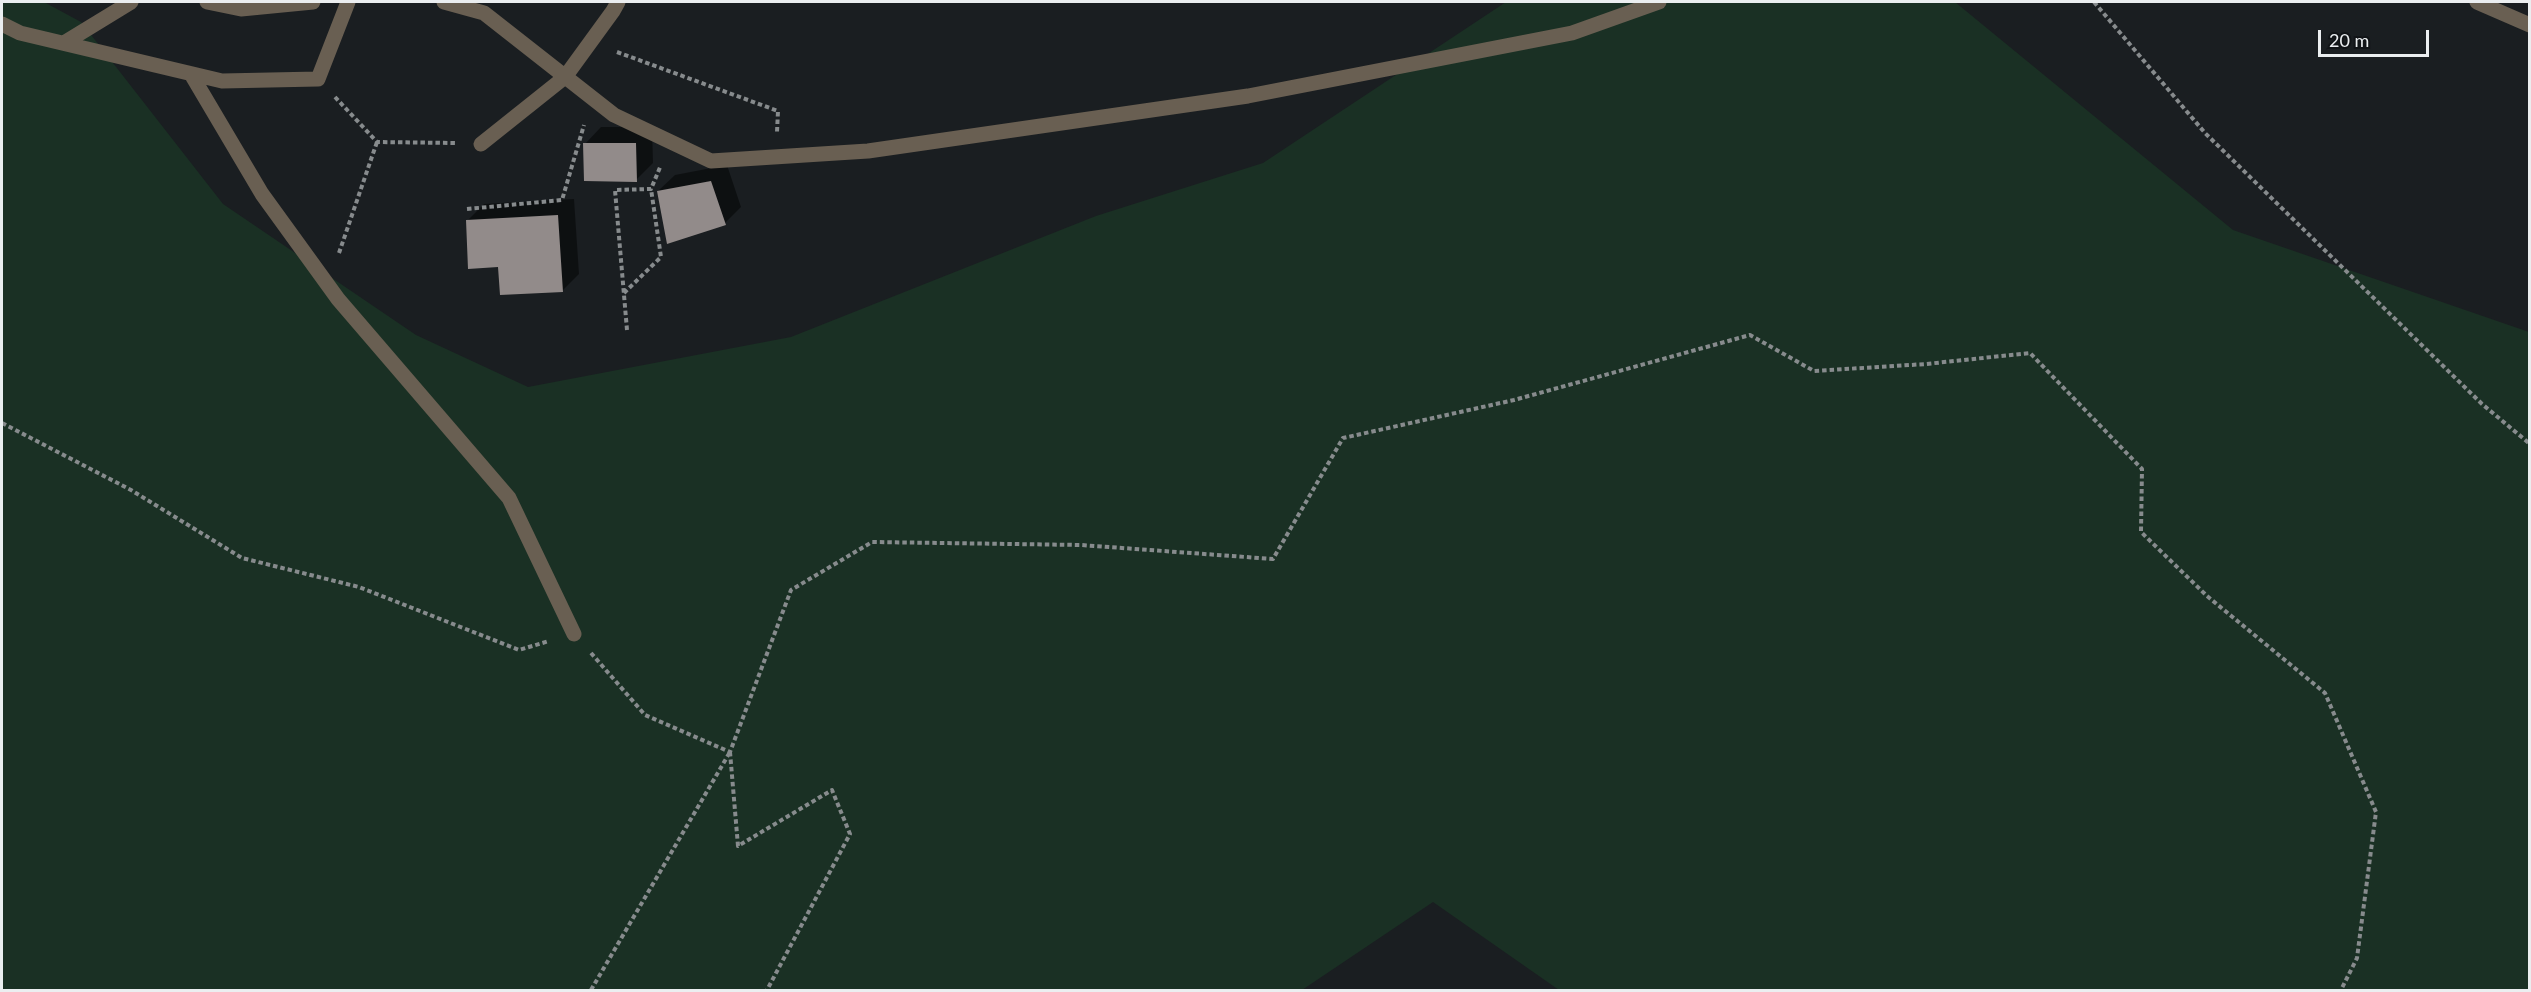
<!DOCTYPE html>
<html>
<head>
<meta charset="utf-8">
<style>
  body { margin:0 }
  #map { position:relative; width:2531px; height:992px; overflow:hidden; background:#1a1e21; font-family:Lato,sans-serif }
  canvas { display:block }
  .frame { position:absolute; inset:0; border:3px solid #ebeef0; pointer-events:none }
  .scale { position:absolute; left:2318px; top:30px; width:111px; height:27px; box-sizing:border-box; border:3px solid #ebeef0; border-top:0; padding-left:8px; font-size:18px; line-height:21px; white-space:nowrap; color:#ebeef0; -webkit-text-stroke:4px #111417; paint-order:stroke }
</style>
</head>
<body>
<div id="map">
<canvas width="2531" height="992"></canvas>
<div class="frame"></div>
<div class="scale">20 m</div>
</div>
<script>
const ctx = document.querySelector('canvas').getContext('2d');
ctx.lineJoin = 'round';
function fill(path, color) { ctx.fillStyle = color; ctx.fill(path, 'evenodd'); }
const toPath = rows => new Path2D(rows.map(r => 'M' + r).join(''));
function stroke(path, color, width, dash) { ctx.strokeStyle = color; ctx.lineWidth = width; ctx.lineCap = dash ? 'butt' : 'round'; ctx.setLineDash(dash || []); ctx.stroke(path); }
fill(toPath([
  [2,2,44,2,81,22,223,204,416,335,528,387,791,337,1096,216,1263,163,1506,2,1955,2,2233,230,2529,332,2529,990,1559,990,1433,902,1302,990,2,990]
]), '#1a3024');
fill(toPath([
  [601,127,652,127,653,163,636,180,585,144],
  [727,165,741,207,725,223,658,191,675,175],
  [574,199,579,274,562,291,500,265,467,221,484,204]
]), '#0007');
fill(toPath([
  [583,143,636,143,637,182,584,181],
  [711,181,726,225,667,244,657,191],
  [558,215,563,292,500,295,498,267,468,269,466,220]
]), '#928b8a');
stroke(toPath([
  [2094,2,2205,133,2482,404,2530,444],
  [617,52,778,111,777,132],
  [335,97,377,142,455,143],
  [467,209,562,200,584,125],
  [339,253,377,142],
  [624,293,661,257,651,189],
  [627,330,615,190,651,189,661,165],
  [2,423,131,490,242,558,359,587,519,650,549,641],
  [591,653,645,715,730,752,791,590,872,542,1081,545,1273,559,1343,438,1514,400,1750,335,1814,371,1926,364,2030,353,2142,469,2141,532,2207,596,2325,693,2376,812,2357,958,2341,990],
  [730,752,738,846,832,790,850,834,767,990],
  [591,990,730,752]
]), '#878b8d', 4, [4.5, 3]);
stroke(toPath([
  [207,2,241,9,313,2],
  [444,2,484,13,614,115,711,161,868,151,1248,96,1572,33,1659,2],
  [2477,2,2530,25],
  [2,24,20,33,222,81,318,79,348,2],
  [64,43,131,2],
  [191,74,262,194,338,299,509,498,574,634],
  [481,144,565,77,613,11,618,2]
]), '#695f52', 15);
</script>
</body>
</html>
